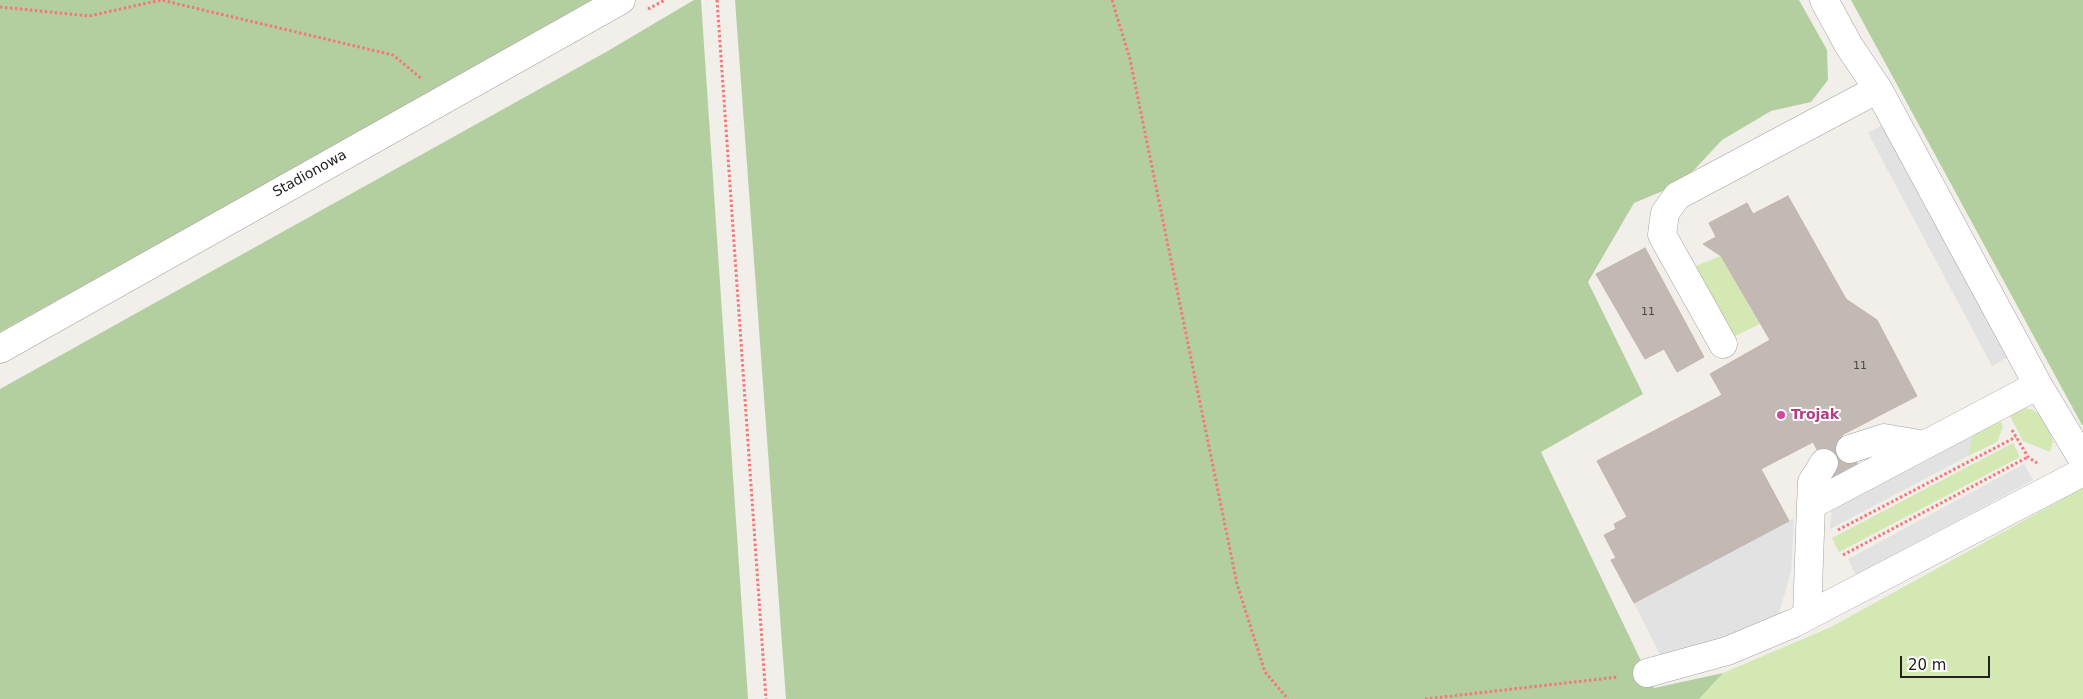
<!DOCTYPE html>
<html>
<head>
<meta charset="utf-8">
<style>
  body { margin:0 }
  #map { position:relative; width:2083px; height:699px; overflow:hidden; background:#f2eee9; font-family:"DejaVu Sans",sans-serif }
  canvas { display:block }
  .scale { position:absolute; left:1900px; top:656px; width:90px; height:22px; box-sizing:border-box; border:2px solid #222; border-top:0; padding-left:6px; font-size:15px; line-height:18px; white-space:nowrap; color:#222; -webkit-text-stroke:4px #fff; paint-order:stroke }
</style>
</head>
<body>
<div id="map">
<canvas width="2083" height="699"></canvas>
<div class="scale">20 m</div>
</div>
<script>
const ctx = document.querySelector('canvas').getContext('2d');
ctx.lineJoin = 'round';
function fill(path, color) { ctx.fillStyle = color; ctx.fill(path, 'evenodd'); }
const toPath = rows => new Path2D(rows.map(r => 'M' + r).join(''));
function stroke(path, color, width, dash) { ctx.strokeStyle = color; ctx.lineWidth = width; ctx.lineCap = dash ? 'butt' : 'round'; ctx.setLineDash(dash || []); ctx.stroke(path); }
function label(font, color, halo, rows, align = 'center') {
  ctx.font = font + ' "DejaVu Sans",sans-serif'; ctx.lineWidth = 4; ctx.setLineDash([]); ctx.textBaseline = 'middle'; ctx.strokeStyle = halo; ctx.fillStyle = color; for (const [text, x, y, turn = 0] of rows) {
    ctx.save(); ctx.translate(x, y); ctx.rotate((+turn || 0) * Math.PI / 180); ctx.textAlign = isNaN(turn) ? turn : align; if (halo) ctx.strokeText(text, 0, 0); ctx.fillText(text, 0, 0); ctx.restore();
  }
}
fill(toPath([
  [1721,256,1760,324,1731,338,1693,267],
  [2021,407,2033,410,2042,417,2050,430,2053,442,2050,452,2023,441,2008,412],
  [1999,417,2003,427,1997,442,1968,456,1973,430],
  [2013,443,2020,457,1839,552,1832,538],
  [2083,488,2083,699,1699,699,1723,673,1831,627]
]), '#d3e8b2');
fill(toPath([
  [0,0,595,0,0,332],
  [694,0,701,0,748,699,0,699,0,389,606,52],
  [735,0,1799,0,1827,50,1828,80,1811,102,1771,111,1722,140,1682,183,1634,203,1588,282,1643,394,1541,452,1654,688,1723,673,1699,699,786,699],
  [1851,0,2083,0,2083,425,2082,425]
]), '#b3cfa0');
fill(toPath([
  [1884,124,2008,357,1992,366,1868,133],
  [1973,430,1968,456,1830,529,1832,504],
  [2024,464,2033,480,1856,575,1848,559],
  [1794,518,1791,571,1778,617,1720,640,1661,657,1634,603]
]), '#e2e2e2');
const building = toPath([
  [1788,196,1846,299,1877,320,1917,396,1842,435,1858,465,1832,478,1813,442,1761,469,1789,521,1634,603,1611,560,1616,558,1604,535,1616,529,1614,524,1627,517,1597,461,1722,395,1710,374,1770,340,1721,256,1703,244,1716,237,1709,223,1747,203,1753,214,1788,196],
  [1645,248,1704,357,1677,372,1664,349,1645,359,1596,274,1645,248]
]);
fill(building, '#c2b9b5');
stroke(building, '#c3b3ac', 1);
const minor = toPath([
  [1824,0,1849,46,1878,89,2038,385,2083,460],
  [1723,344,1662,235,1665,213,1677,196,1878,89],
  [0,349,621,0],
  [1850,449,1884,438,1925,445],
  [1811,505,1812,482,1824,463],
  [1807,616,1811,505,2038,385],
  [1647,673,1727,651,1794,623,2083,472]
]);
stroke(minor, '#a3a3a3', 29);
stroke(toPath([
  [717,0,766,699],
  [1112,0,1130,59,1237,584,1265,672,1288,699],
  [0,7,89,16,161,0,393,55,422,79],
  [648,9,665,0],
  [2012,430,2028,457,2037,463],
  [1838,530,2016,437],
  [1843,555,2028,457],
  [1425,699,1618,677]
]), '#f47779', 3, [2.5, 2.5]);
stroke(minor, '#fff', 28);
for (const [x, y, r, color] of [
  [1781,415,5,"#d1479c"]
]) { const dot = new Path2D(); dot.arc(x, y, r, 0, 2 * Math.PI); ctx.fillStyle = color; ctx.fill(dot); stroke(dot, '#fff', 2); }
label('11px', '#4a4847', null, [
  ["11",1648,312],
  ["11",1860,366]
]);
label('14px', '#222', '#fff', [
  ["Stadionowa",310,174,-29]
]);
label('bold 14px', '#b23c85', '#fff', [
  ["Trojak",1791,415]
], 'left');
</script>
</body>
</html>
